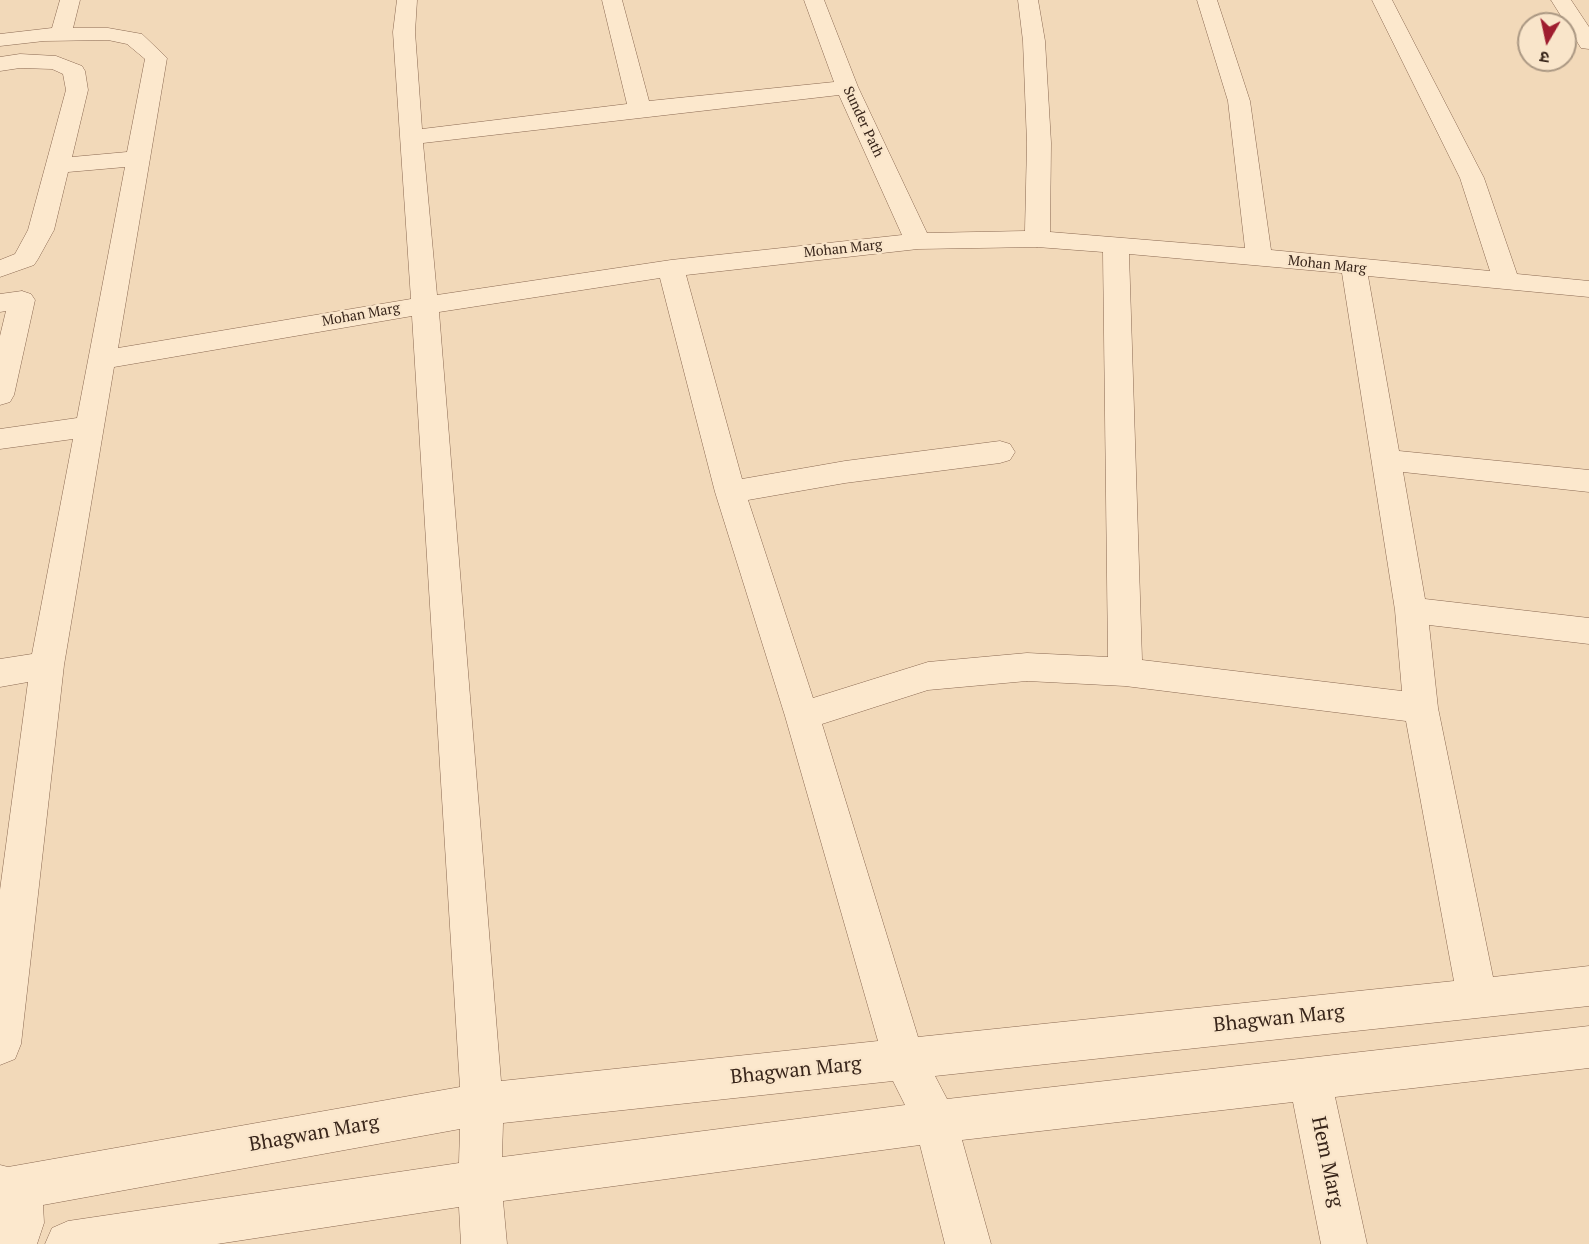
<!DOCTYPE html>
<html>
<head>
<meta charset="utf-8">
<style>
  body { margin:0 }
  #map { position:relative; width:1589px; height:1244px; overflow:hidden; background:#f2d9b9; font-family:"PT Serif","Noto Sans Devanagari",serif }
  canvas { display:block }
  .north { position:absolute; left:1517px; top:12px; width:60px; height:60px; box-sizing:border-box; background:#f9e5ca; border:2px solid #ab9883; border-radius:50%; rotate:189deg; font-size:16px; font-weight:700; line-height:24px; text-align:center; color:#372419 }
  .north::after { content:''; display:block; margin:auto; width:21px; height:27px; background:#9f1d2f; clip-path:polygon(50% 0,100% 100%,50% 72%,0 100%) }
</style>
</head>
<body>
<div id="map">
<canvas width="1589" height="1244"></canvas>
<div class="north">उ</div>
</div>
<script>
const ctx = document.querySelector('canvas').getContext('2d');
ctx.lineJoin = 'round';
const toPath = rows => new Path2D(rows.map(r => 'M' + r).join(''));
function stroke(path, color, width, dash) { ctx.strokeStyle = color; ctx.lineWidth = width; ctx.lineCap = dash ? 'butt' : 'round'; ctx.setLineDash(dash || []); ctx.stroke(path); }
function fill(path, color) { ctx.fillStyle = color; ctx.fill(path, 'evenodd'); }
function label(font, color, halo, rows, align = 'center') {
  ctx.font = font + ' "PT Serif",serif'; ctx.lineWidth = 4.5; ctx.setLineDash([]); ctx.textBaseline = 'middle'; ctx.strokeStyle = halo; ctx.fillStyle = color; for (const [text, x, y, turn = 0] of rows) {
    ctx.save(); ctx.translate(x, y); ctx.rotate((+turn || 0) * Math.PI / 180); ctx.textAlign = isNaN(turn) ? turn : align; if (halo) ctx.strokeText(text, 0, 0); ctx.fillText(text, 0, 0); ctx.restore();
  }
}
const minor = toPath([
  [60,0,80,0,73,28,108,28,142,34,167,58,118,348,411,299,393,32,397,0,417,0,415,32,422,129,627,104,602,0,622,0,649,101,834,82,804,0,824,0,858,87,927,233,1025,231,1027,143,1023,41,1018,0,1038,0,1045,41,1051,143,1050,232,1245,248,1228,101,1197,0,1217,0,1250,101,1271,250,1490,271,1460,178,1372,0,1392,0,1484,178,1517,274,1589,281,1589,297,1368,276,1399,451,1589,470,1589,492,1403,472,1425,599,1589,618,1589,644,1429,625,1438,708,1493,977,1589,966,1589,1006,935,1076,947,1099,1589,1026,1589,1068,1335,1097,1367,1244,1321,1244,1293,1102,962,1140,991,1244,945,1244,920,1145,503,1201,507,1244,461,1244,459,1207,217,1244,45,1244,52,1228,68,1221,459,1163,460,1129,43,1205,44,1223,37,1244,0,1244,0,1165,8,1167,460,1087,412,316,114,367,64,665,21,1044,15,1059,0,1065,0,890,28,682,0,687,0,659,32,654,73,439,0,449,0,429,77,418,125,167,68,172,54,230,38,259,34,265,0,277,0,260,15,254,28,230,66,90,63,74,52,69,20,68,0,71,0,57,20,54,56,56,82,66,85,71,88,90,72,157,127,152,145,59,127,44,108,40,44,41,0,46,0,34,52,28,60,0],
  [839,95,902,235,671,260,437,295,423,143,839,95],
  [1037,247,1103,252,1108,657,1027,653,928,662,813,698,748,500,845,483,1000,463,1010,460,1015,452,1010,444,1000,441,845,461,742,479,686,275,918,249,1037,247],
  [1129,254,1342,273,1395,610,1402,691,1142,660,1129,254],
  [660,278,715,492,785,716,878,1041,501,1081,439,312,660,278],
  [1027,681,1125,686,1406,721,1454,981,918,1037,822,724,928,690,1027,681],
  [893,1081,905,1105,502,1157,503,1123,893,1081],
  [1551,0,1571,0,1589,27,1589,49,1581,48,1551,0],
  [22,291,31,294,35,300,14,395,10,402,0,405,0,336,6,311,0,312,0,294,22,291]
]);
stroke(minor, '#8a6952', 1);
fill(minor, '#fce8cd');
label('14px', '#372419', '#f9e5ca', [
  ["Sunder Path",863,122,65],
  ["Mohan Marg",843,249,-6],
  ["Mohan Marg",1327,265,6],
  ["Mohan Marg",361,315,-10]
]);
label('20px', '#372419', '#f9e5ca', [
  ["Bhagwan Marg",1279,1019,-6],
  ["Bhagwan Marg",796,1071,-6],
  ["Bhagwan Marg",314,1134,-10],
  ["Hem Marg",1327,1162,78]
]);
</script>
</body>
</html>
